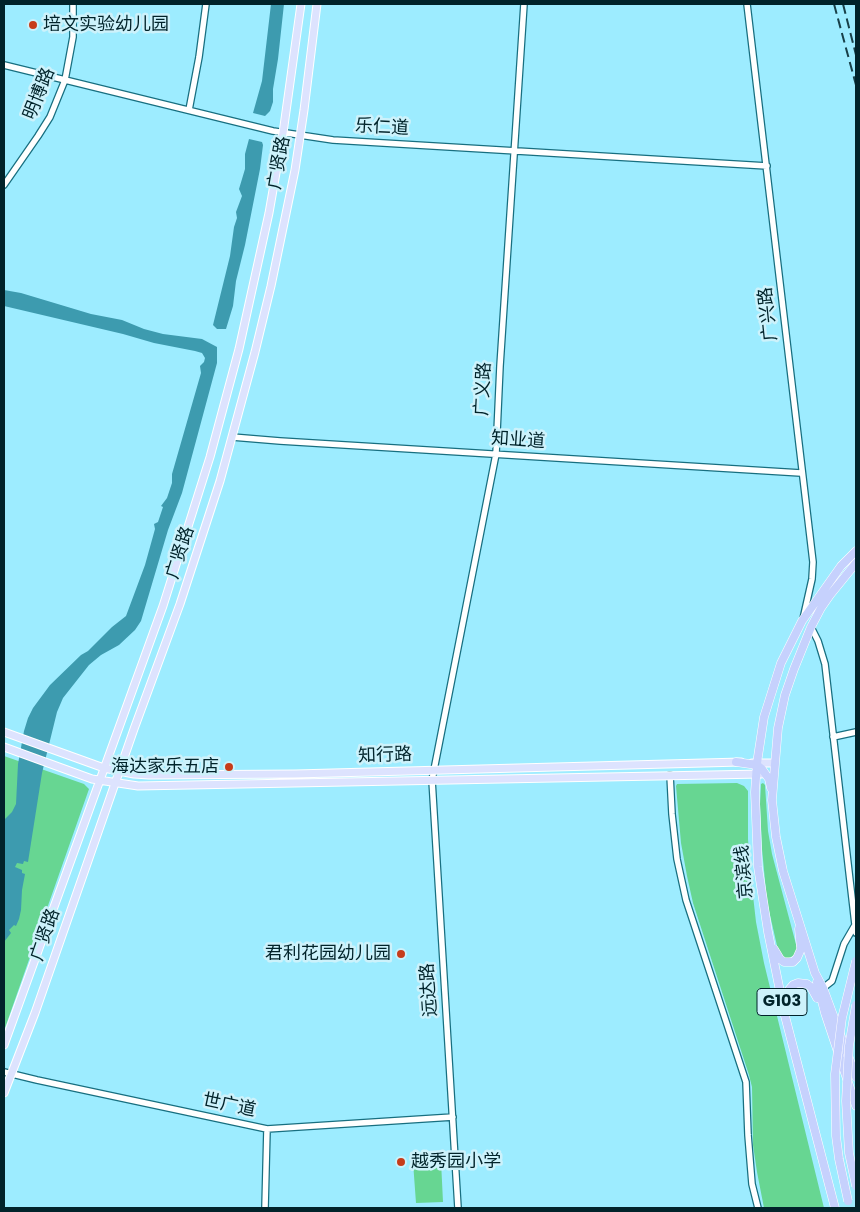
<!DOCTYPE html>
<html>
<head>
<meta charset="utf-8">
<style>
  body { margin:0 }
  #map { position:relative; width:860px; height:1212px; overflow:hidden; background:#9decff; font-family:Poppins,sans-serif }
  canvas { display:block }
  .frame { position:absolute; inset:0; border:5px solid #01232a; pointer-events:none }
</style>
</head>
<body>
<div id="map">
<canvas width="860" height="1212"></canvas>
<div class="frame"></div>
</div>
<script>
const ctx = document.querySelector('canvas').getContext('2d');
ctx.lineJoin = 'round';
function fill(path, color) { ctx.fillStyle = color; ctx.fill(path, 'evenodd'); }
const toPath = rows => new Path2D(rows.map(r => 'M' + r).join(''));
function stroke(path, color, width, dash) { ctx.strokeStyle = color; ctx.lineWidth = width; ctx.lineCap = dash ? 'butt' : 'round'; ctx.setLineDash(dash || []); ctx.stroke(path); }
function label(font, color, halo, rows, align = 'center') {
  ctx.font = font + ' Poppins,"Noto Sans SC",sans-serif'; ctx.lineWidth = 5; ctx.setLineDash([]); ctx.textBaseline = 'middle'; ctx.strokeStyle = halo; ctx.fillStyle = color; for (const [text, x, y, turn = 0] of rows) {
    ctx.save(); ctx.translate(x, y); ctx.rotate((+turn || 0) * Math.PI / 180); ctx.textAlign = isNaN(turn) ? turn : align; if (halo) ctx.strokeText(text, 0, 0); ctx.fillText(text, 0, 0); ctx.restore();
  }
}
fill(toPath([
  [4,756,84,784,89,789,5,1028],
  [737,783,744,786,748,791,748,839,751,878,756,922,764,963,824,1208,764,1208,757,1172,753,1145,752,1087,749,1075,693,903,687,876,681,843,676,786,677,784],
  [763,783,765,785,768,831,772,854,797,948,795,955,789,958,784,958,778,950,767,902,762,849,760,804,761,784],
  [441,1161,443,1202,416,1203,413,1162]
]), '#67d692');
fill(toPath([
  [271,4,284,4,278,59,273,89,273,102,270,111,265,116,253,113,262,81],
  [249,139,262,142,263,145,260,169,245,245,236,281,233,306,226,329,217,329,213,325,230,256,234,227,237,218,236,212,242,196,239,189,245,169,245,154],
  [4,290,21,293,91,314,122,320,144,329,163,334,202,339,217,347,217,363,182,493,168,530,141,621,135,630,119,645,101,655,89,665,63,698,57,712,42,773,28,862,24,861,23,864,17,863,15,867,22,870,22,873,25,874,22,890,21,910,19,919,16,926,14,925,9,930,11,933,4,942,4,820,12,812,16,804,18,764,24,731,28,718,33,708,50,685,81,655,88,651,112,627,126,616,145,565,155,529,154,524,158,522,163,507,161,506,167,498,172,483,172,474,201,373,200,366,204,362,205,358,202,353,195,351,154,343,123,334,4,306]
]), '#3d9baf');
const minor = toPath([
  [747,4,813,562,812,579,803,619],
  [4,65,273,131,333,140,767,166],
  [189,110,199,57,206,4],
  [4,185,38,136,50,117,65,80,73,37,73,4],
  [232,437,280,441,801,473],
  [811,627,818,641,825,664,856,933],
  [833,737,856,732],
  [670,775,672,814,677,859,686,900,746,1082,748,1135,752,1184,758,1208],
  [823,988,832,981,844,944,855,925],
  [4,1072,37,1080,267,1129,453,1117],
  [265,1208,267,1129],
  [458,1208,432,780,496,454,500,366,524,4]
]);
const major = toPath([
  [4,732,104,768,134,774,149,775,295,774,741,762],
  [4,747,92,779,138,786,762,774],
  [752,763,774,763],
  [4,1045,163,606,210,457,239,349,269,213,283,133,301,4],
  [4,1093,35,1013,134,729,180,604,220,481,255,352,271,286,295,170,304,110,317,4]
]);
const highway = toPath([
  [856,563,830,595,821,608,811,627,794,669,785,695,778,728,772,800,776,837,783,871,815,973,823,988,856,1077],
  [736,762,757,765,762,769,769,779,771,788],
  [774,949,780,959,784,962,793,962,797,958,801,949,799,929],
  [817,982,825,1013,856,1106],
  [787,1006,787,992,793,985,798,983,807,984,811,987,817,998],
  [835,1208,785,1016,768,932,758,867,755,792,757,763,764,717,781,663,802,621,841,566,856,551]
]);
stroke(minor, '#186f80', 8);
stroke(major, '#fff', 9);
stroke(highway, '#fff', 9);
stroke(minor, '#fff', 5.5);
stroke(major, '#dde3fe', 7);
stroke(highway, '#c6d1fd', 8);
stroke(toPath([
  [834,4,856,85],
  [843,4,856,55]
]), '#184049', 2, [10, 5]);
const highwayBridge = toPath([
  [856,1005,849,1046,846,1101,849,1153,856,1186],
  [848,1201,839,1159,836,1136,835,1074,842,1018,856,961]
]);
stroke(highwayBridge, '#fff', 9, []);
stroke(highwayBridge, '#c6d1fd', 8);
for (const [x, y, r, color] of [
  [33,25,5,"#c63c1a"],
  [229,767,5,"#c63c1a"],
  [401,954,5,"#c63c1a"],
  [401,1162,5,"#c63c1a"]
]) { const dot = new Path2D(); dot.arc(x, y, r, 0, 2 * Math.PI); ctx.fillStyle = color; ctx.fill(dot); stroke(dot, '#cdf2fb', 2); }
for (const [x, y, w] of [
  [782,1002,50]
]) { const box = new Path2D(); box.roundRect(x - w / 2, y - 13.5, w, 27, 4); ctx.fillStyle = '#cdf2fb'; ctx.fill(box); stroke(box, '#01232a', 1); }
label('bold 16px', '#01232a', null, [
  ["G103",782,1002]
]);
label('18px', '#01232a', '#cdf2fb', [
  ["培文实验幼儿园",43,25],
  ["海达家乐五店",219,767,"right"],
  ["君利花园幼儿园",391,954,"right"],
  ["越秀园小学",411,1162]
], 'left');
label('18px', '#01232a', '#cdf2fb', [
  ["明博路",40,94,-68],
  ["乐仁道",382,128,3],
  ["广贤路",280,163,-80],
  ["广兴路",769,314,-96],
  ["广义路",484,389,-87],
  ["知业道",518,441,4],
  ["广贤路",181,553,-72],
  ["知行路",385,756,-2],
  ["京滨线",745,872,-95],
  ["广贤路",46,935,-71],
  ["远达路",430,990,-94],
  ["世广道",229,1106,12]
]);
</script>
</body>
</html>
